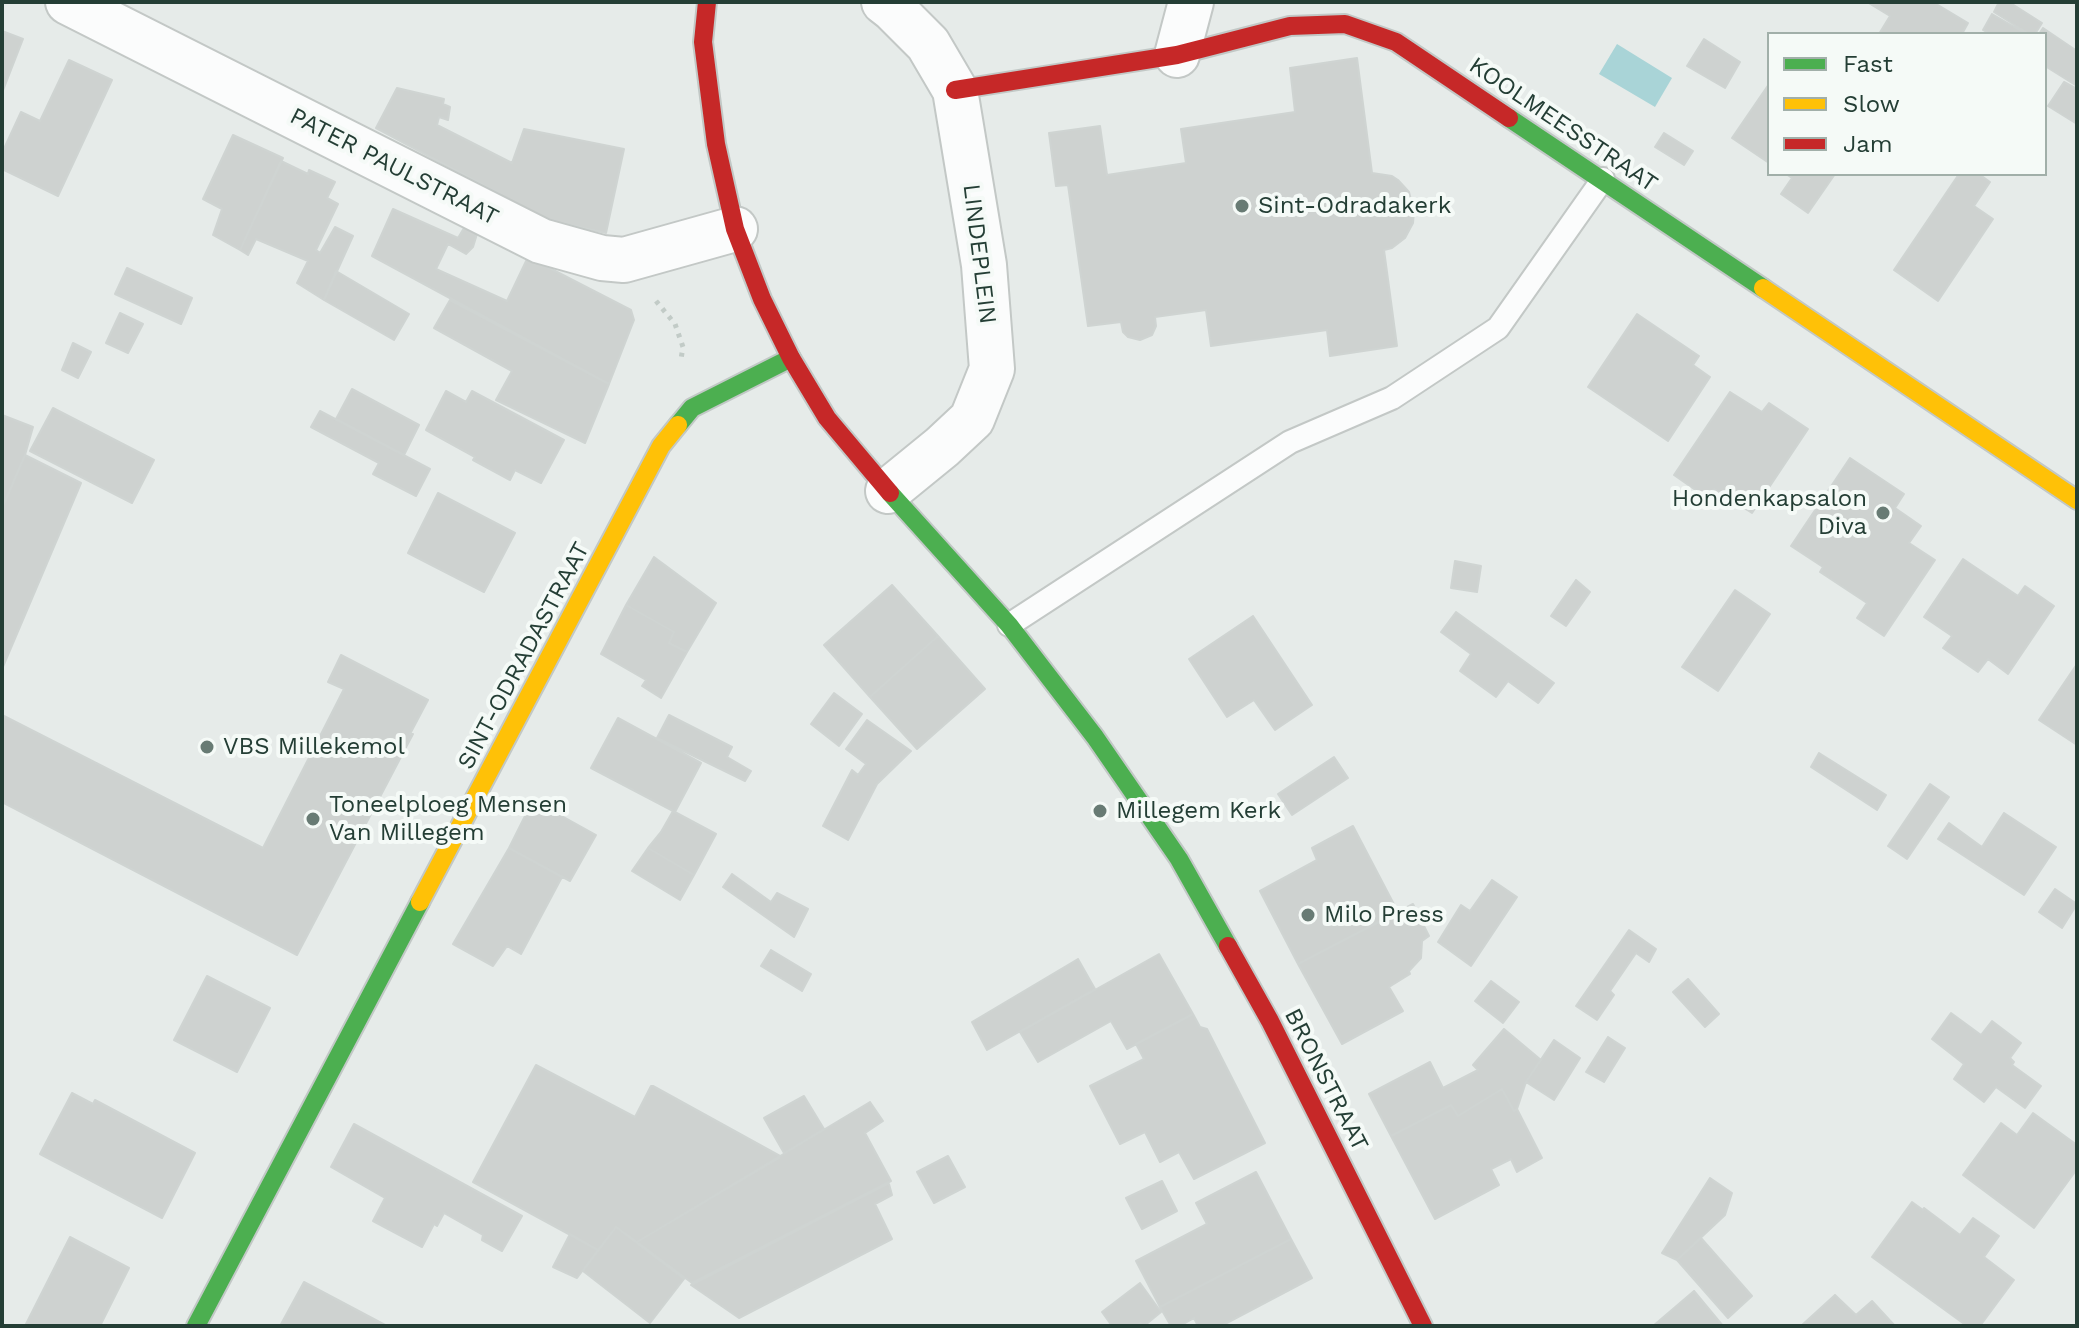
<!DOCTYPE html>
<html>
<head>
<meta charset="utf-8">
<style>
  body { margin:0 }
  #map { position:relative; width:2079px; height:1328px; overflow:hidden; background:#e6ebe9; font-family:"Work Sans",sans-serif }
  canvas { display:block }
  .frame { position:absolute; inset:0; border:4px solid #243e35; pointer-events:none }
  .legend { position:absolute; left:1767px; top:32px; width:280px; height:144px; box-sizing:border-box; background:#f5faf7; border:2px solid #a1afa9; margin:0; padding:10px 14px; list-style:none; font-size:24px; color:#243e35 }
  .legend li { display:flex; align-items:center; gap:16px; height:40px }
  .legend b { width:40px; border:2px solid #a1afa9 }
</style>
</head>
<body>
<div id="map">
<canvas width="2079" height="1328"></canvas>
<div class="frame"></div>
<ul class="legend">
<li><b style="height:10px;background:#4caf50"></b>Fast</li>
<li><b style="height:10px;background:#ffc107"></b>Slow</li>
<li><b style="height:10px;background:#c62828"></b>Jam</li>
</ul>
</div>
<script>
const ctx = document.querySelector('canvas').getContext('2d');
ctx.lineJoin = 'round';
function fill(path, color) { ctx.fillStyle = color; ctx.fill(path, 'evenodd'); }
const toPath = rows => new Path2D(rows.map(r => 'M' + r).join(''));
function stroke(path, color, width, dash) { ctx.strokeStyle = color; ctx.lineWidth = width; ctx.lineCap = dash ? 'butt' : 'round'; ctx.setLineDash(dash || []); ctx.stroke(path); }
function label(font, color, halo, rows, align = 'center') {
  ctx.font = font + ' "Work Sans",sans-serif'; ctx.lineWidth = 8; ctx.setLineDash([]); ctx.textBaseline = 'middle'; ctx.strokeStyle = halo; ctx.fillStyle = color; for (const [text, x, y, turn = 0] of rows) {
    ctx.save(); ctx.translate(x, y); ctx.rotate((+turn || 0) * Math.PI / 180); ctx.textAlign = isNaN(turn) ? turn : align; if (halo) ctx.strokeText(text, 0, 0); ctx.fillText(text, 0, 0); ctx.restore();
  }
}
fill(toPath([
  [1617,44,1672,78,1655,107,1599,74]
]), '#a9d4d7');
const building = toPath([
  [1867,2,1933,2,1968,23,1962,34,1879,34,1890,16,1867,2],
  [1999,2,2009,2,2042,23,2035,34,2029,34,1994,12,1999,2],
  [1992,14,2023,32,2022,34,1990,34,1983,30,1992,14],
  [2043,28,2077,51,2077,86,2045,66,2045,34,2039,34,2043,28],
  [2,31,23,39,2,93,2,31],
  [1704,39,1740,62,1725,88,1687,66,1704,39],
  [1357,58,1372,173,1392,176,1398,180,1409,192,1414,212,1413,223,1405,238,1392,248,1384,250,1397,346,1330,356,1327,330,1211,346,1206,310,1155,317,1156,326,1152,335,1140,340,1128,337,1123,332,1121,322,1088,326,1068,185,1056,186,1049,133,1100,126,1107,175,1186,163,1181,129,1295,112,1290,68,1357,58],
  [69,60,112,80,58,196,2,169,2,153,21,112,40,121,69,60],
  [2064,82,2077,89,2077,124,2048,106,2064,82],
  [1769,84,1769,163,1732,138,1769,84],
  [397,88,444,99,443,104,450,107,448,120,439,117,437,125,512,163,524,129,624,149,606,233,540,218,496,202,498,193,376,128,397,88],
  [1664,133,1693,151,1684,165,1655,147,1664,133],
  [233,135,283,158,240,250,213,235,222,209,203,199,233,135],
  [281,161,308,174,309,170,335,182,327,198,338,204,316,250,320,253,335,227,353,236,324,300,297,283,308,261,256,239,248,255,240,250,281,161],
  [1786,174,1835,174,1808,213,1781,194,1792,178,1786,174],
  [1959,174,1979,174,1990,182,1974,206,1993,219,1938,301,1894,270,1959,174],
  [393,209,458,238,464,228,477,234,473,247,466,254,448,244,436,269,507,301,528,257,631,310,634,320,609,384,372,256,393,209],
  [127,268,192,298,181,324,115,294,127,268],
  [336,271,409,314,394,340,324,300,336,271],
  [450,300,609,384,585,443,496,400,512,371,434,328,450,300],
  [120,313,143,324,128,353,106,343,120,313],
  [1637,314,1699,356,1693,365,1710,377,1668,441,1588,387,1637,314],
  [73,343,91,352,78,378,62,370,73,343],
  [352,389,419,425,404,455,336,419,352,389],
  [446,391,466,402,472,391,564,440,541,483,515,470,510,480,473,460,475,457,426,430,446,391],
  [1730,392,1762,412,1769,403,1808,429,1752,513,1714,489,1707,498,1674,475,1730,392],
  [53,408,154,460,132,503,30,451,53,408],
  [320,411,430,469,416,496,373,474,379,463,311,427,320,411],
  [2,415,33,427,25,455,5,502,2,501,2,415],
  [25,455,81,483,2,669,2,508,25,455],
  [1850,458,1904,494,1895,508,1921,526,1909,543,1935,560,1884,636,1857,618,1867,603,1820,572,1823,567,1791,546,1850,458],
  [438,493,515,533,484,592,408,553,438,493],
  [654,557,716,603,687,652,669,643,674,632,626,605,654,557],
  [1963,559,2018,596,2025,586,2054,606,2008,674,1988,659,1978,672,1943,648,1952,636,1924,617,1963,559],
  [1455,561,1481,566,1477,592,1451,588,1455,561],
  [1576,580,1590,592,1566,626,1551,616,1576,580],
  [892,585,938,636,870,697,824,645,892,585],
  [1735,590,1770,614,1718,691,1682,667,1735,590],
  [626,605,674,632,669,643,687,652,661,698,642,686,646,680,601,654,626,605],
  [1456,612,1554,683,1539,702,1538,703,1508,681,1496,697,1460,671,1471,654,1441,632,1456,612],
  [1253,616,1312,705,1275,730,1254,700,1227,717,1189,659,1253,616],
  [938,636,985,689,917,749,870,697,938,636],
  [341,655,428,700,410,734,413,734,297,955,2,802,2,715,263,848,344,689,328,682,341,655],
  [2077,664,2077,745,2039,720,2077,664],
  [834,693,862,714,839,746,811,724,834,693],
  [669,715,732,747,727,757,751,771,745,781,657,738,669,715],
  [618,718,701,763,675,812,591,768,618,718],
  [867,720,911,751,877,784,848,840,823,826,852,770,858,775,866,764,846,749,867,720],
  [1819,753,1886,795,1877,810,1811,767,1819,753],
  [1334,757,1348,778,1292,815,1278,794,1334,757],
  [1930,784,1949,797,1907,859,1888,846,1930,784],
  [533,800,596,835,570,881,509,848,533,800],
  [673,811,716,834,694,875,648,848,661,832,673,811],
  [2004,813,2056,847,2024,895,1938,839,1949,823,1982,847,2004,813],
  [1353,826,1398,912,1298,964,1260,891,1317,860,1312,848,1353,826],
  [509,848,562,877,521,954,507,946,493,966,453,944,509,848],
  [648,848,694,875,680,900,632,871,648,848],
  [732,874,771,902,777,893,808,909,794,937,723,887,732,874],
  [1492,880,1517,897,1471,966,1438,942,1461,905,1470,911,1492,880],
  [2055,889,2077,904,2062,928,2039,912,2055,889],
  [1413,904,1429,936,1422,941,1421,958,1409,971,1410,974,1389,987,1403,1011,1342,1044,1298,964,1413,904],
  [1629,930,1656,949,1649,962,1636,953,1610,991,1614,995,1597,1020,1576,1006,1629,930],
  [771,950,811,974,802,991,761,966,771,950],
  [1159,954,1193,1014,1127,1049,1111,1021,1038,1062,1020,1032,1159,954],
  [1078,959,1095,989,987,1050,972,1022,1078,959],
  [207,976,270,1008,237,1072,174,1040,207,976],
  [1688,979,1719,1014,1705,1027,1673,992,1688,979],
  [1491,981,1519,1002,1503,1023,1475,1001,1491,981],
  [1951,1013,1981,1035,1992,1021,2021,1043,2010,1058,2014,1062,2012,1065,2041,1086,2025,1108,1996,1087,1984,1102,1954,1079,1964,1064,1932,1039,1951,1013],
  [1193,1014,1200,1027,1207,1029,1265,1143,1194,1179,1179,1152,1160,1162,1145,1132,1120,1144,1090,1086,1144,1059,1136,1044,1193,1014],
  [1504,1029,1541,1060,1526,1082,1517,1109,1514,1111,1502,1089,1458,1116,1451,1105,1391,1136,1369,1094,1430,1062,1443,1088,1478,1070,1473,1065,1504,1029],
  [1608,1037,1625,1048,1604,1082,1586,1072,1608,1037],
  [1554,1040,1580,1058,1554,1100,1526,1082,1554,1040],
  [536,1065,635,1117,651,1086,653,1086,780,1156,779,1158,637,1242,616,1227,598,1250,473,1182,536,1065],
  [1502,1089,1514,1111,1517,1109,1542,1158,1517,1172,1511,1159,1491,1169,1499,1185,1435,1219,1391,1136,1451,1105,1458,1116,1502,1089],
  [72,1093,93,1104,95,1100,195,1153,162,1218,40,1154,72,1093],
  [804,1096,824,1129,784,1153,764,1118,804,1096],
  [870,1102,883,1121,865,1133,891,1181,692,1283,637,1242,870,1102],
  [2033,1113,2077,1145,2077,1169,2034,1228,1963,1175,2001,1123,2017,1135,2033,1113],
  [354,1124,522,1216,502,1251,482,1240,483,1235,444,1213,437,1226,434,1224,422,1247,373,1221,385,1198,331,1167,354,1124],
  [948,1156,965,1187,934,1203,917,1172,948,1156],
  [1256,1172,1291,1239,1160,1307,1136,1261,1207,1224,1196,1203,1256,1172],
  [1710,1178,1732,1193,1725,1215,1677,1260,1662,1253,1710,1178],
  [1162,1181,1177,1211,1142,1229,1126,1198,1162,1181],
  [887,1184,889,1184,892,1195,875,1204,892,1239,739,1318,691,1285,887,1184],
  [1912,1202,1923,1210,1924,1208,1960,1235,1973,1218,1999,1236,1984,1257,2014,1280,1980,1326,1967,1326,1872,1257,1912,1202],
  [616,1227,684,1279,650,1323,583,1271,616,1227],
  [570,1234,598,1250,577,1278,553,1267,570,1234],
  [70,1237,129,1268,100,1326,25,1326,70,1237],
  [1701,1238,1752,1296,1728,1318,1677,1260,1701,1238],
  [1291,1239,1312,1278,1221,1326,1198,1326,1194,1318,1180,1326,1171,1326,1160,1307,1291,1239],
  [304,1282,387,1326,280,1326,304,1282],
  [1140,1283,1161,1312,1144,1326,1140,1323,1136,1326,1112,1326,1102,1312,1140,1283],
  [1694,1291,1723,1326,1653,1326,1694,1291],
  [1835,1295,1856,1315,1872,1301,1895,1326,1801,1326,1835,1295]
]);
fill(building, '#ced2d0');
stroke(building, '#cfd4d2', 2);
const lane = toPath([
  [1009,625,1290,442,1392,398,1498,328,1603,179]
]);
const street = toPath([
  [68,2,541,241,602,258,624,260,735,229],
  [884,2,893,9,928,44,955,90,984,265,992,369,972,419,942,447,888,491],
  [1177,55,1191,2]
]);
const fast = toPath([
  [1509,118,1763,288],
  [678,425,692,408,791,358],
  [890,493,1009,625,1095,737,1179,859,1228,946],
  [196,1326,420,902]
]);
const slow = toPath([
  [1763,288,2077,500],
  [420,902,661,446,678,425]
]);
const jam = toPath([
  [707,2,703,42,716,144,735,229,762,299,791,358,827,418,890,493],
  [955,90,1177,55,1290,26,1345,24,1396,42,1509,118],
  [1228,946,1270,1021,1423,1326]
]);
stroke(lane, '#c3c8c6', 26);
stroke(street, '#c3c8c6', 48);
stroke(fast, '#c2c8c6', 22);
stroke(slow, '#c2c8c6', 22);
stroke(jam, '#c2c8c6', 22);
stroke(toPath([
  [656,301,675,324,683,347,681,359]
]), '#c2cbc7', 5, [4, 6]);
stroke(lane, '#fbfcfc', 22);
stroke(street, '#fbfcfc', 44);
stroke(fast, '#4caf50', 18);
stroke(slow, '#ffc107', 18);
stroke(jam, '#c62828', 18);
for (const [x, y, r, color] of [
  [1242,206,8,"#687b74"],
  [1883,513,8,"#687b74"],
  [207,747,8,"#687b74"],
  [1100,811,8,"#687b74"],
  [313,819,8,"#687b74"],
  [1308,915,8,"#687b74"]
]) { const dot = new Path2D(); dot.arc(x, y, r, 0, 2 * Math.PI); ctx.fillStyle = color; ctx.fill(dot); stroke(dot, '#f5faf7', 3); }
label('24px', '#243e35', '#f5faf7', [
  ["KOOLMEESSTRAAT",1563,125,34],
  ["PATER PAULSTRAAT",394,167,27],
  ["LINDEPLEIN",979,254,83],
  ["SINT-ODRADASTRAAT",524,656,-62],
  ["BRONSTRAAT",1326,1080,63]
]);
label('24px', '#243e35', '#f5faf7', [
  ["Sint-Odradakerk",1258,206],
  ["Hondenkapsalon",1867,499,"right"],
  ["Diva",1867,527,"right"],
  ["VBS Millekemol",223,747],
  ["Toneelploeg Mensen",329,805],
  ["Van Millegem",329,833],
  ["Millegem Kerk",1116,811],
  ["Milo Press",1324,915]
], 'left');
</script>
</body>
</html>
